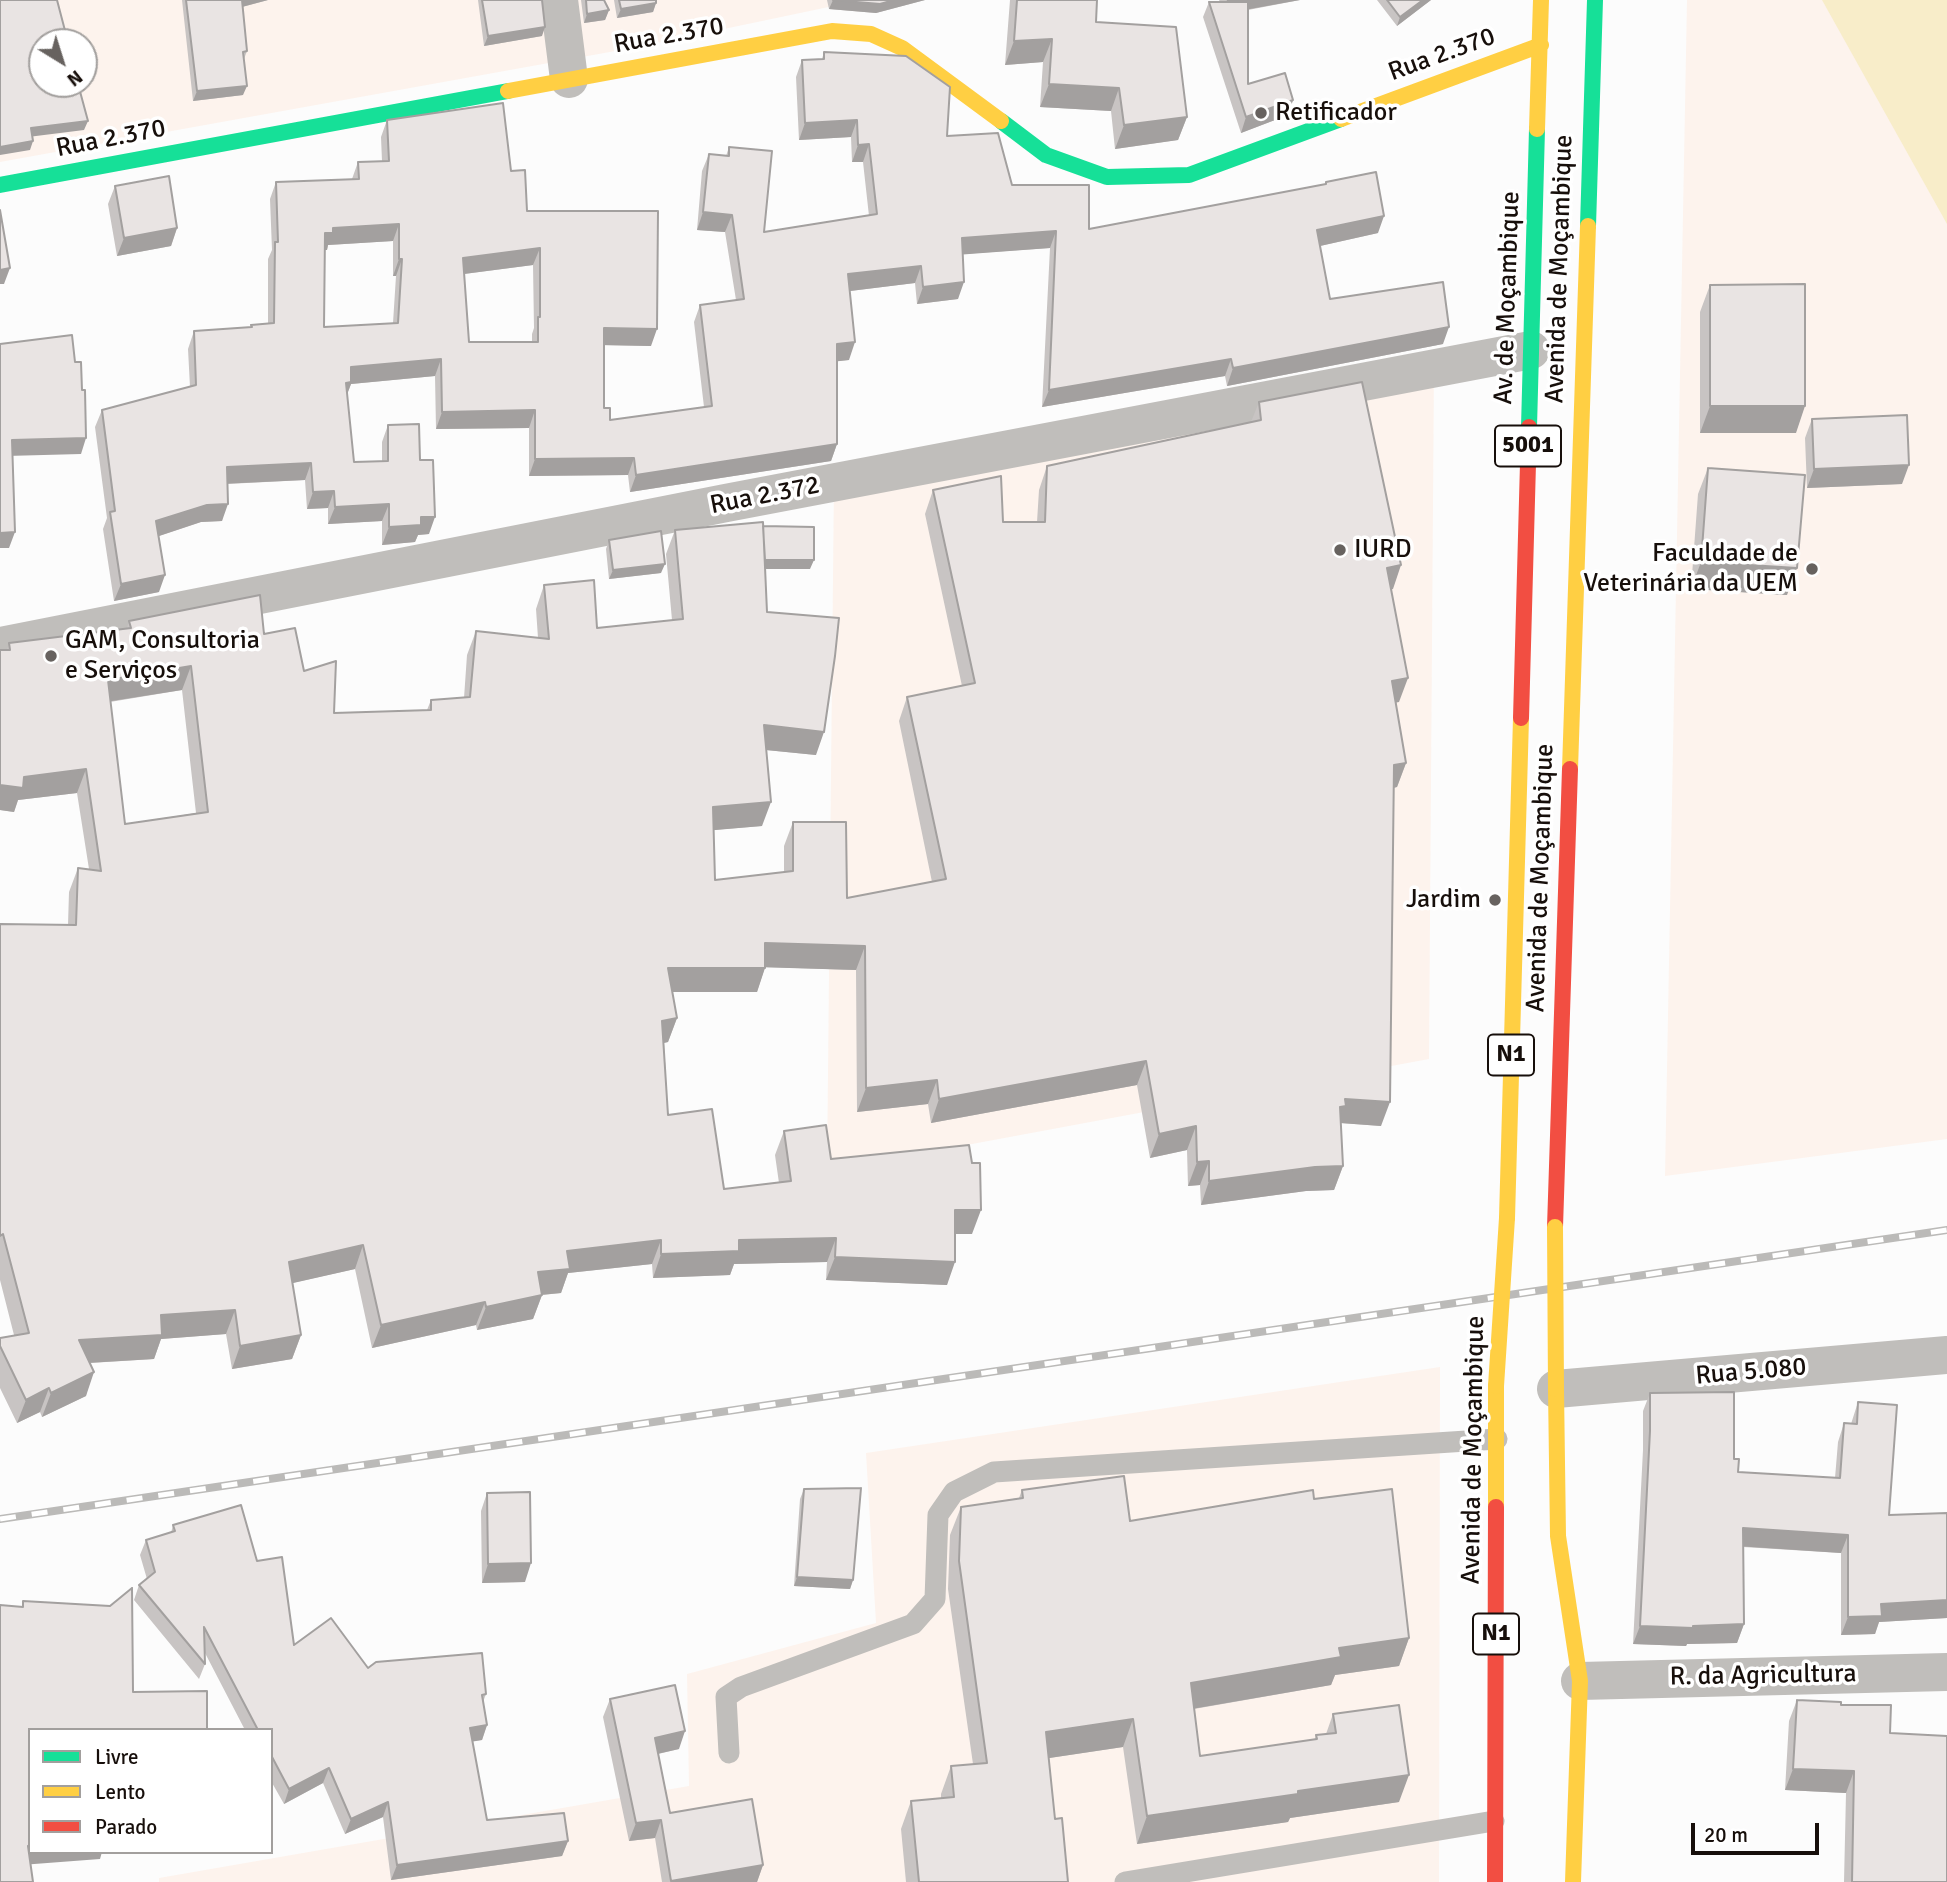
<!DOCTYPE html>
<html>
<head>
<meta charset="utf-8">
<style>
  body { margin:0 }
  #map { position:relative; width:1947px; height:1882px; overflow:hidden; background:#fcfcfc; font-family:Signika,sans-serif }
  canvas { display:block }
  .legend { position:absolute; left:28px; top:1728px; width:245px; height:126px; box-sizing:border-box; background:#fff; border:2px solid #a29f9d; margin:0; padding:9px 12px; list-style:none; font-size:21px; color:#170f0b }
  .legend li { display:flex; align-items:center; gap:14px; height:35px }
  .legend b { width:35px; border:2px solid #a29f9d }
  .north { position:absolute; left:28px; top:28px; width:70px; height:70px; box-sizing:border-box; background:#fff; border:2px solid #a29f9d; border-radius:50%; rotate:142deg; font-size:19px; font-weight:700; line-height:28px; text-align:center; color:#170f0b }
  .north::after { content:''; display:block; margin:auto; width:24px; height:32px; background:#67625f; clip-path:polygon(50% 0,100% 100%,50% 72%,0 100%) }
  .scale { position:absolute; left:1691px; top:1823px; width:128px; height:32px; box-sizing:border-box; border:4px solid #170f0b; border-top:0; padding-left:9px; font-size:21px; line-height:24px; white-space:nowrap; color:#170f0b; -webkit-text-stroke:5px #fff; paint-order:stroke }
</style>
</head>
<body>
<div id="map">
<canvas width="1947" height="1882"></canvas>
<ul class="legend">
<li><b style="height:9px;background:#16e098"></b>Livre</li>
<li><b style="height:9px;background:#ffcf43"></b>Lento</li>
<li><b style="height:9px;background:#f24e42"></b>Parado</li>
</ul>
<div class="north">N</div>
<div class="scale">20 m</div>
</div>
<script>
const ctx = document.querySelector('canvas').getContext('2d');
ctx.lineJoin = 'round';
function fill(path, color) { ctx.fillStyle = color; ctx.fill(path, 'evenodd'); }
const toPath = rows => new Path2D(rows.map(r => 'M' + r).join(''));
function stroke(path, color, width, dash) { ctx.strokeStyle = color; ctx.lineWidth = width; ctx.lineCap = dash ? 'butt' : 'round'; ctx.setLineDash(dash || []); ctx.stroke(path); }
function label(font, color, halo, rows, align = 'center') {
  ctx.font = font + ' Signika,sans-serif'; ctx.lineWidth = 7; ctx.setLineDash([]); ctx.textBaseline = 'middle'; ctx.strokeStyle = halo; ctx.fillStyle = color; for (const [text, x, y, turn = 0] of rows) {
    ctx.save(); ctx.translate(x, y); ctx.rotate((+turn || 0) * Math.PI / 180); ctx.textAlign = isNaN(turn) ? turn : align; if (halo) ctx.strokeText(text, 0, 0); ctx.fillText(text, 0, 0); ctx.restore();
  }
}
fill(toPath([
  [0,0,862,0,643,46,0,162],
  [42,42,84,42,84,84,42,84],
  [1687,0,1947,0,1947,1139,1665,1176],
  [1434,365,1429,1059,827,1171,834,479],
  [1440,1367,1439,1882,159,1882,159,1878,689,1786,687,1674,876,1623,866,1453]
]), '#fdf3ed');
fill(toPath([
  [1822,0,1947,0,1947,224]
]), '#f8edc9');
stroke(toPath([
  [729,1753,726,1697,741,1687,913,1624,935,1599,938,1515,954,1492,994,1472,1497,1439],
  [1125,1882,1494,1821]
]), '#c0bebb', 21);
stroke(toPath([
  [559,0,569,79],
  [0,646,726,503,1531,350],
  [1556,1389,1947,1355],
  [1580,1681,1947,1672]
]), '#c0bebb', 38);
stroke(toPath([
  [1001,121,1046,155,1107,177,1189,175,1341,119],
  [0,185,508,91],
  [1588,226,1595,0],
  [1529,427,1537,129]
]), '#16e098', 16);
stroke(toPath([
  [508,91,832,31,871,34,902,48,1001,121],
  [1341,119,1541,45],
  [1537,129,1541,0],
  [1570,769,1588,226],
  [1507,1218,1521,718],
  [1556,1389,1558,1536,1580,1681,1573,1882],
  [1496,1507,1496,1386]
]), '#ffcf43', 16);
stroke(toPath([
  [1521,718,1529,427],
  [1555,1227,1570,769],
  [1495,1882,1496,1507]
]), '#f24e42', 16);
const rail = toPath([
  [0,1519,1947,1230]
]);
stroke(rail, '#bbbab8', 8);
stroke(rail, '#fff', 5, [16]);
stroke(toPath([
  [1555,1227,1556,1389],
  [1496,1386,1507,1218]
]), '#ffcf43', 16);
fill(toPath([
  [182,0,268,0,242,7,247,51,244,59,243,95,193,101],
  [478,0,542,0,542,36,484,46],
  [581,0,604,0,609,10,605,20,584,23],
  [614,0,656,0,656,3,653,12,617,18],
  [827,0,925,0,876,13,829,9],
  [1010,0,1097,0,1096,22,1187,117,1178,140,1115,149,1111,111,1040,107,1043,62,1005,65],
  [1219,0,1300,0,1248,10,1248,84,1293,100,1288,115,1241,133,1203,17,1209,2,1220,2],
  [1377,0,1431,0,1397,26],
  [824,52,947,136,1012,185,1089,229,1325,185,1326,182,1378,233,1320,246,1330,299,1443,344,1227,386,1225,376,1042,407,1050,248,963,254,958,299,917,304,915,283,850,291,849,360,837,361,837,444,831,461,630,492,628,475,529,476,529,428,436,429,435,376,351,384,347,394,354,462,382,461,382,442,388,425,420,460,429,534,418,535,415,542,382,545,382,521,328,524,328,508,307,509,305,480,227,484,222,521,201,522,159,536,159,592,114,601,103,529,107,518,95,427,102,410,190,387,188,349,194,331,251,328,251,325,268,323,268,259,272,250,270,199,276,182,352,179,358,162,382,161,381,137,387,120,511,171,527,211,651,346,604,345,604,408,610,420,704,407,694,322,700,305,736,300,725,232,697,230,702,171,709,154,726,156,729,147,764,232,869,216,863,162,852,162,851,137,799,140,796,77,802,60,822,59],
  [393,241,393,276,396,276,393,323,324,327,325,250,327,250,328,245],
  [533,265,534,328,532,334,532,342,469,342,464,274],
  [115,186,177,228,171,246,117,256,108,204],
  [1710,285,1796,433,1700,433,1700,312],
  [1259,402,1393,589,1391,589,1399,702,1396,702,1406,763,1397,787,1394,788,1381,1126,1341,1123,1343,1166,1334,1190,1306,1191,1201,1205,1200,1185,1188,1186,1187,1150,1150,1158,1137,1085,931,1123,928,1104,857,1112,856,970,765,967,757,992,672,992,677,1018,668,1042,664,1043,668,1115,724,1189,779,1183,775,1155,784,1131,831,1159,972,1234,955,1234,947,1285,826,1280,827,1262,734,1264,730,1275,653,1278,652,1264,568,1273,561,1293,542,1295,533,1319,477,1330,476,1325,372,1348,355,1269,292,1283,301,1335,292,1359,232,1369,226,1334,161,1339,154,1359,90,1363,86,1396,42,1417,40,1412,17,1423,0,1388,0,1346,14,1335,0,1280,0,924,68,925,69,892,78,868,89,869,77,793,18,800,14,812,0,810,0,650,7,650,9,643,127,628,129,621,264,634,304,671,334,713,427,710,431,700,464,698,467,655,476,631,538,638,536,609,544,585,597,628,672,620,666,554,675,530,763,526,810,569,765,569,767,612,816,755,766,750,762,826,713,830,715,880,784,872,784,846,793,822,847,898,932,882,899,721,907,697,962,686,925,514,933,490,1003,522,1037,522,1039,490,1047,466,1251,422],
  [182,690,196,813,125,824,110,702],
  [1812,419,1902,484,1807,488,1805,438],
  [1708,468,1787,595,1691,589,1698,494],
  [609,540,661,573,609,579,606,549],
  [1650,1393,1734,1459,1738,1472,1835,1478,1838,1442,1844,1423,1851,1424,1858,1402,1889,1515,1947,1513,1947,1618,1879,1622,1875,1634,1841,1635,1841,1553,1743,1547,1744,1624,1737,1643,1687,1644,1686,1646,1633,1644,1643,1450,1643,1411],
  [804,1489,853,1580,850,1589,794,1586,800,1499],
  [1022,1490,1130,1521,1314,1499,1409,1638,1399,1666,1335,1675,1331,1685,1194,1709,1200,1756,1315,1739,1316,1735,1326,1734,1333,1714,1399,1802,1290,1818,1288,1822,1137,1844,1123,1747,1049,1758,1055,1819,1068,1882,906,1882,901,1829,911,1801,941,1798,941,1794,951,1766,973,1764,948,1589,950,1535,961,1507,1019,1498],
  [487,1493,525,1582,482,1583,481,1511],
  [173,1525,257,1561,294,1645,368,1668,486,1694,483,1702,487,1725,482,1740,472,1741,487,1820,568,1841,562,1856,391,1880,383,1817,345,1834,323,1783,284,1804,271,1781,271,1730,245,1730,205,1653,205,1664,199,1679,134,1600,139,1585,147,1579,140,1555,146,1540,171,1533],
  [610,1699,679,1749,658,1754,670,1813,763,1865,757,1882,662,1882,655,1838,629,1841,603,1717],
  [1797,1700,1841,1705,1890,1733,1947,1882,1844,1882,1846,1793,1785,1790,1789,1721]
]), '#c8c4c3');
fill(toPath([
  [241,0,268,0,238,8],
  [833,0,925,0,876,13,829,9],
  [1227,0,1300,0,1222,14],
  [1423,0,1431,0,1397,26,1400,17],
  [656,3,653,12,617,18,621,9],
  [609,10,605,20,584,23,587,14],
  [545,27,542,36,484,46,488,36],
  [1052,39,1043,62,1005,65,1014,41],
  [1049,84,1119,88,1111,111,1040,107],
  [247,86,243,95,193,101,197,91],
  [1293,100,1288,115,1241,133,1246,117],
  [1187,117,1178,140,1115,149,1124,125],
  [857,120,851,137,799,140,805,123],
  [88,121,84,130,28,137,31,128],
  [33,141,30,150,0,155,0,147],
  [869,144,863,162,852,162,858,145],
  [703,212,732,215,725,232,697,230],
  [1384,216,1378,233,1311,248,1317,230],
  [399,224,393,241,328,245,327,250,319,250,325,233,333,228],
  [177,228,171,246,117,256,124,238],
  [1056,231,1050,248,956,255,962,238],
  [540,248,533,265,456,275,463,258],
  [399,259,402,259,396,276,393,276],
  [921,266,915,283,842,292,848,274],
  [10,268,4,284,0,284,0,270],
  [964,282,958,299,917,304,923,287],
  [1449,327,1443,344,1227,386,1233,368],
  [604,328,657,329,651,346,598,345],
  [855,342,849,360,831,362,837,344],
  [441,359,435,376,351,384,345,400,340,400,351,367],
  [1231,359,1225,376,1042,407,1049,390],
  [1710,406,1805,406,1796,433,1700,433],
  [535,410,529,428,436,429,442,412],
  [86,438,81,454,6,456,12,440],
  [837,444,831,461,630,492,636,475],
  [634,458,628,475,529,476,535,459],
  [311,463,305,480,220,484,227,467],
  [1909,465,1902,484,1807,488,1814,469],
  [334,491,328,508,307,509,313,492],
  [228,504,222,521,201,522,150,539,156,521,207,505],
  [389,504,382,521,328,524,335,507],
  [421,517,435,517,429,534,418,535,415,542,382,545,389,527],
  [15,532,9,548,0,548,0,533],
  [760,560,814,560,810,569,756,569],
  [1701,562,1797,568,1787,595,1691,589],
  [665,564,661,573,609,579,613,570],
  [1401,565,1393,589,1378,592,1387,568],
  [165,575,159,592,114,601,121,584],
  [191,666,182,690,99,703,108,680],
  [1408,678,1399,702,1384,705,1392,681],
  [764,725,824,732,816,755,756,749],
  [1406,763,1397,787,1386,789,1394,765],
  [86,769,77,793,18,800,14,812,0,810,0,785,24,777],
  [771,802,762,826,704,831,713,807],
  [765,943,865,946,856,970,756,967],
  [668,968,765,968,757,992,659,992],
  [677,1018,668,1042,654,1045,662,1021],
  [1146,1061,1137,1085,931,1123,939,1099],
  [937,1080,928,1104,857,1112,866,1088],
  [1345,1099,1390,1102,1381,1126,1340,1123,1340,1107],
  [1196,1126,1187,1150,1150,1158,1159,1134],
  [1209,1161,1200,1185,1188,1186,1197,1162],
  [1343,1166,1334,1190,1306,1191,1201,1205,1209,1181,1315,1167],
  [955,1210,981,1210,972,1234,946,1234],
  [836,1238,827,1262,734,1264,730,1275,653,1278,661,1254,739,1240],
  [661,1240,652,1264,568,1273,561,1293,529,1296,538,1272,567,1251],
  [363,1245,355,1269,280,1286,289,1262],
  [835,1257,955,1262,947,1285,826,1280],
  [542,1295,533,1319,477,1330,486,1307],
  [485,1302,476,1325,372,1348,381,1325],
  [235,1310,226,1334,161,1339,154,1359,70,1364,79,1340,161,1315],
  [301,1335,292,1359,232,1369,240,1346],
  [94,1372,86,1396,42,1417,51,1393],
  [49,1388,40,1412,17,1423,26,1400],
  [1743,1528,1848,1535,1841,1553,1736,1546],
  [531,1563,525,1582,482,1583,488,1564],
  [797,1577,853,1580,850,1589,794,1586],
  [1947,1600,1947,1618,1879,1622,1875,1634,1841,1635,1848,1617,1881,1604],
  [1744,1624,1737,1643,1687,1644,1686,1646,1633,1644,1640,1626],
  [1409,1638,1399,1666,1335,1675,1331,1685,1180,1711,1191,1683,1339,1648],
  [1133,1719,1123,1747,1036,1760,1046,1732],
  [487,1725,482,1740,464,1743,470,1728],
  [685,1731,679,1749,648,1756,655,1738],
  [329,1768,323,1783,284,1804,289,1789],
  [1793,1769,1854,1771,1846,1793,1785,1790],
  [1409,1775,1399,1802,1290,1818,1288,1822,1137,1844,1147,1816,1298,1791],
  [388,1802,383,1817,345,1834,351,1819],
  [661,1820,655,1838,629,1841,636,1823],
  [568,1841,562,1856,391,1880,397,1865],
  [30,1845,30,1852,102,1852,100,1859,21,1865,28,1846],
  [763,1865,757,1882,671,1882,671,1881]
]), '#a3a09f');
const building = toPath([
  [0,0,57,0,68,42,42,42,42,84,78,84,88,121,31,128,33,141,0,147,0,0],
  [186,0,242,0,247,51,243,52,247,86,197,91,186,0],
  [482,0,542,0,545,27,488,36,482,0],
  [586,0,604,0,609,10,587,14,586,0],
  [619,0,656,0,656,3,621,9,619,0],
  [833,0,894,0,880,4,833,0],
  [1017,0,1097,0,1096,22,1176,27,1187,117,1124,125,1119,88,1049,84,1052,39,1014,41,1017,0],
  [1387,0,1423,0,1400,17,1387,0],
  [1209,2,1248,2,1248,84,1285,73,1293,100,1246,117,1209,2],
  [824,52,906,56,950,87,947,136,998,133,1012,185,1089,185,1089,229,1326,184,1326,182,1376,172,1384,216,1317,230,1330,299,1443,282,1449,327,1233,368,1231,359,1049,390,1056,231,962,238,964,282,923,287,921,266,848,274,855,342,837,344,837,444,636,475,634,458,535,459,535,410,442,412,441,359,351,367,351,382,346,383,354,462,388,461,388,425,419,424,420,460,433,460,435,517,421,517,421,525,389,527,389,504,335,507,334,491,313,492,311,463,227,467,228,504,207,505,156,521,165,575,121,584,110,512,115,511,102,410,196,385,194,331,252,327,251,325,274,323,275,242,278,242,276,182,359,179,358,162,389,161,387,120,503,103,511,171,525,170,527,211,658,211,657,329,604,328,604,408,610,408,610,420,712,406,700,305,744,299,732,215,703,212,709,154,729,156,729,147,772,151,764,232,877,214,869,144,858,145,857,120,805,123,802,60,824,59,824,52],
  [399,224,399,259,402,259,398,323,324,327,325,233,333,233,333,228,399,224],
  [540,248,540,317,538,317,538,342,469,342,463,258,540,248],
  [169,176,177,228,124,238,115,186,169,176],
  [0,210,10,268,0,270,0,210],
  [1805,284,1805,406,1710,406,1710,285,1805,284],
  [72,335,75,362,81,362,82,390,85,390,86,438,12,440,15,532,0,533,0,344,72,335],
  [1362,382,1401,565,1387,568,1408,678,1392,681,1406,763,1394,765,1390,1102,1345,1099,1346,1106,1340,1107,1343,1166,1315,1167,1209,1181,1209,1161,1197,1162,1196,1126,1159,1134,1146,1061,939,1099,937,1080,866,1088,865,946,765,943,765,968,668,968,677,1018,662,1021,668,1115,712,1109,724,1189,791,1181,784,1131,826,1125,831,1159,969,1145,972,1163,980,1163,981,1210,955,1210,955,1262,835,1257,836,1238,739,1240,739,1251,661,1254,661,1240,567,1251,570,1269,538,1272,542,1295,486,1307,485,1302,381,1325,363,1245,289,1262,301,1335,240,1346,235,1310,161,1315,162,1335,79,1340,94,1372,51,1393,49,1388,26,1400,0,1346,0,1338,29,1333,3,1234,0,1236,0,924,76,925,78,868,101,871,86,769,24,777,23,788,0,785,0,650,10,650,9,643,131,628,129,621,260,595,264,634,295,628,304,671,336,661,334,713,431,710,431,700,470,697,476,631,549,639,544,585,594,580,597,628,683,619,675,530,763,522,767,612,839,618,835,656,824,732,764,725,771,802,713,807,715,880,793,871,793,822,846,822,847,898,946,879,907,697,975,683,933,490,1001,476,1003,522,1045,522,1047,466,1261,420,1259,402,1362,382],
  [191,666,208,812,125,824,108,680,191,666],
  [1907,415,1909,465,1814,469,1812,419,1907,415],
  [1708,468,1805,475,1797,568,1701,562,1708,468],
  [763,526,814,527,814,560,765,560,763,526],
  [661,531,665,564,613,570,609,540,661,531],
  [1734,1392,1734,1459,1739,1459,1738,1472,1840,1478,1844,1423,1857,1424,1858,1402,1897,1405,1889,1515,1947,1513,1947,1600,1881,1604,1882,1616,1848,1617,1848,1535,1743,1528,1744,1624,1693,1626,1693,1628,1640,1626,1650,1431,1650,1393,1734,1392],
  [1124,1476,1130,1521,1313,1490,1314,1499,1392,1489,1409,1638,1339,1648,1341,1657,1191,1683,1200,1756,1317,1739,1316,1735,1336,1733,1333,1714,1399,1705,1409,1775,1298,1791,1298,1794,1147,1816,1133,1719,1046,1732,1055,1819,1062,1818,1068,1882,919,1882,911,1801,954,1797,951,1766,987,1763,959,1561,961,1507,1023,1498,1022,1490,1124,1476],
  [861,1488,853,1580,797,1577,804,1489,861,1488],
  [530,1492,531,1563,488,1564,487,1493,530,1492],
  [241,1505,257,1561,282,1557,294,1645,331,1618,368,1668,376,1662,482,1653,486,1694,482,1695,487,1725,470,1728,487,1820,564,1813,568,1841,397,1865,388,1802,351,1819,329,1768,289,1789,271,1755,271,1730,258,1730,204,1627,205,1664,139,1585,155,1572,146,1540,175,1531,173,1525,241,1505],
  [132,1588,133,1692,207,1691,207,1730,30,1730,30,1845,28,1846,33,1882,0,1882,0,1605,23,1607,23,1601,110,1606,132,1588],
  [675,1685,685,1731,655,1738,670,1813,752,1799,763,1865,671,1881,661,1820,636,1823,610,1699,675,1685],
  [1797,1700,1841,1702,1841,1705,1891,1705,1890,1733,1947,1736,1947,1882,1852,1882,1854,1771,1793,1769,1797,1700]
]);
fill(building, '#e9e4e3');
stroke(building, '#a3a09f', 2);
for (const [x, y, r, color] of [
  [1261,113,7,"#67625f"],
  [1340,550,7,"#67625f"],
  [1812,569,7,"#67625f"],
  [51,656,7,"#67625f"],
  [1495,900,7,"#67625f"]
]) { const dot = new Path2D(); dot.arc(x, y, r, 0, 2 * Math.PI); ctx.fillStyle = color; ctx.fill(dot); stroke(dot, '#fff', 2.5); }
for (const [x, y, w] of [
  [1528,446,66],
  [1511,1055,46],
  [1496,1634,46]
]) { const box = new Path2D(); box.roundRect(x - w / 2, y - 20.5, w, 41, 5); ctx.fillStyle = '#fff'; ctx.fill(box); stroke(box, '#170f0b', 2); }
label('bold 24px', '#170f0b', null, [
  ["5001",1528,446],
  ["N1",1511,1055],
  ["N1",1496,1634]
]);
label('26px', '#170f0b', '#fff', [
  ["Rua 2.370",669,36,-10],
  ["Rua 2.370",1442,55,-20],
  ["Rua 2.370",111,139,-11],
  ["Avenida de Moçambique",1560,269,-88],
  ["Av. de Moçambique",1508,298,-88],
  ["Rua 2.372",765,496,-11],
  ["Avenida de Moçambique",1541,878,-88],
  ["Rua 5.080",1751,1372,-5],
  ["Avenida de Moçambique",1474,1450,-89],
  ["R. da Agricultura",1763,1676,-1]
]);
label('26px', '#170f0b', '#fff', [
  ["Retificador",1275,113],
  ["IURD",1354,550],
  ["Faculdade de",1798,554,"right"],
  ["Veterinária da UEM",1798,584,"right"],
  ["GAM, Consultoria",65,641],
  ["e Serviços",65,671],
  ["Jardim",1481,900,"right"]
], 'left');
</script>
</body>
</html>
